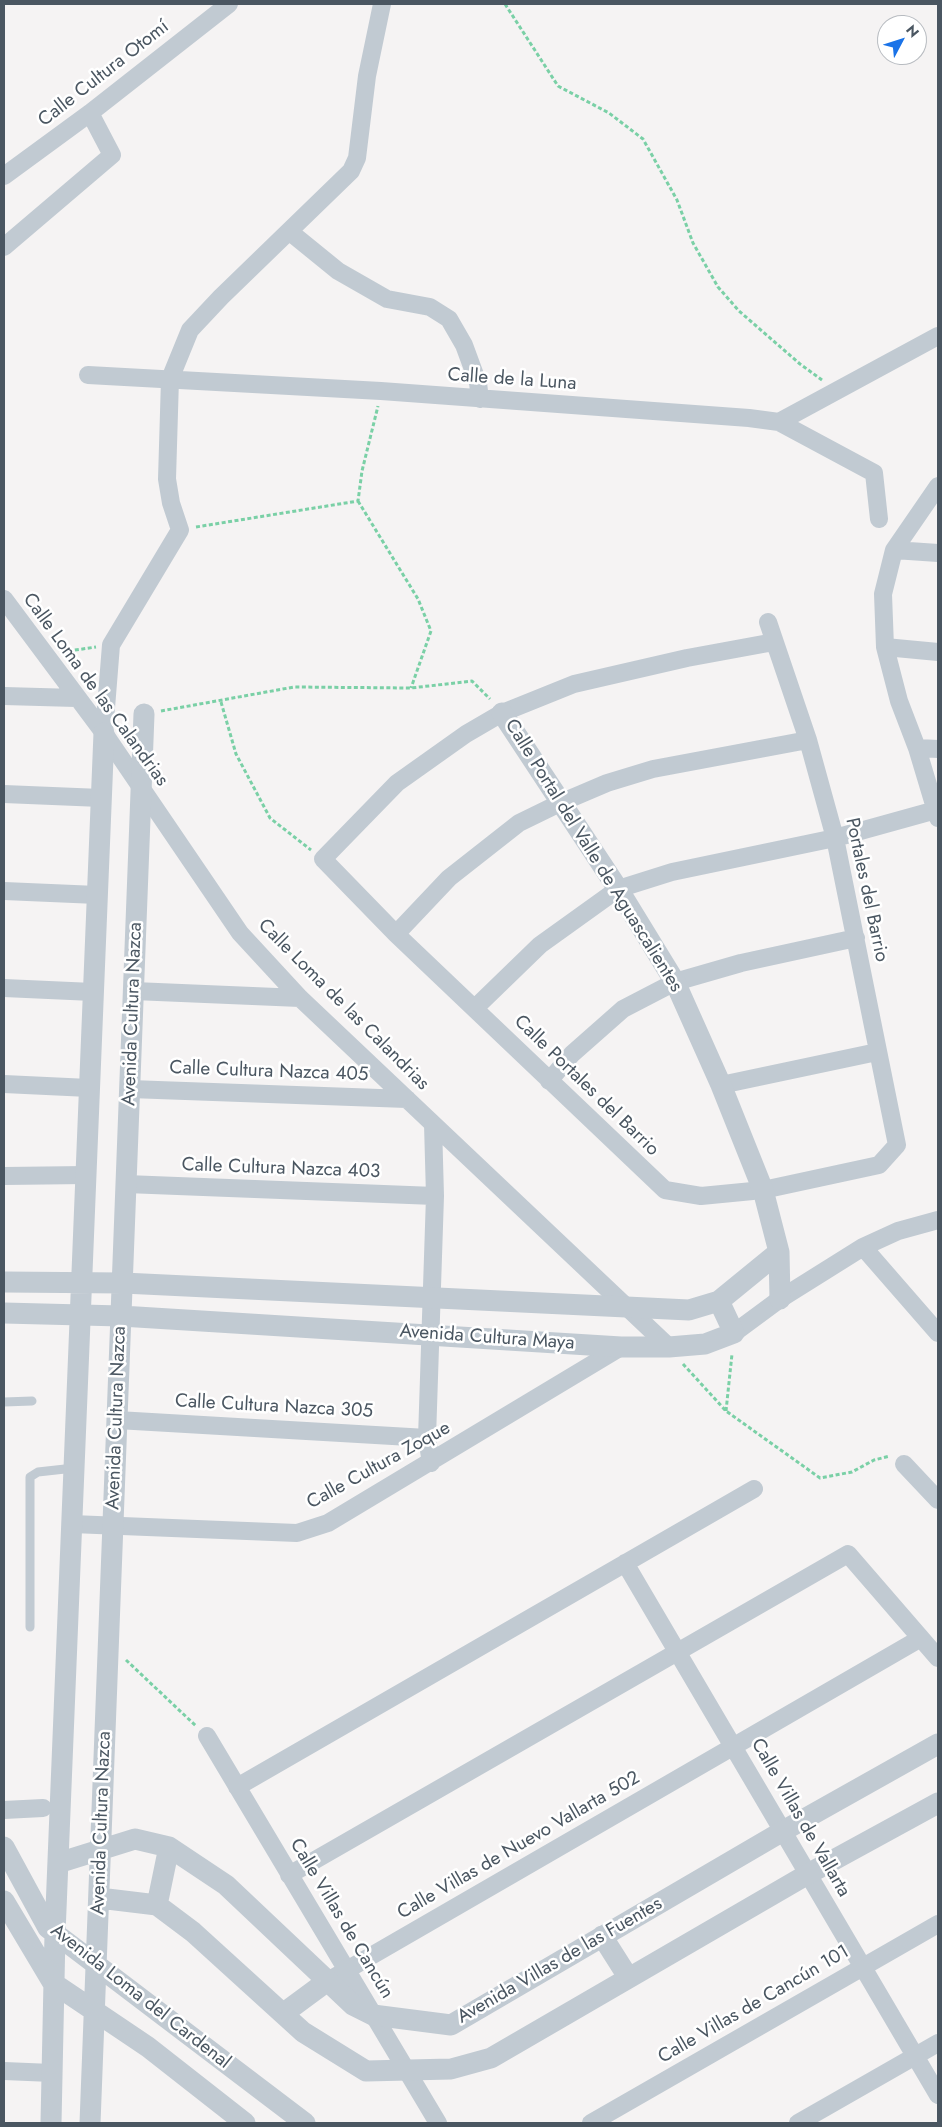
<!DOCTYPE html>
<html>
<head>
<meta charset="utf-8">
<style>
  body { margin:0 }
  #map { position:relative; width:942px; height:2127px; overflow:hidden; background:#f5f3f3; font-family:Jost,sans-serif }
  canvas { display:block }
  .frame { position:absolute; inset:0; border:5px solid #4a5661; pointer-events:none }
  .north { position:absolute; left:877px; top:15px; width:50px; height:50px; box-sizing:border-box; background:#fff; border:1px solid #b7bbc0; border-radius:50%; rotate:50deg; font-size:14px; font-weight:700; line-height:20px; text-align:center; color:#4a5661 }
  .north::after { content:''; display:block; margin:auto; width:18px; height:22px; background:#1a73e8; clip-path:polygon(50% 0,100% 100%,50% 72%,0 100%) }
</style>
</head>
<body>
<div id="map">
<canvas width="942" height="2127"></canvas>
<div class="frame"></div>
<div class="north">N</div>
</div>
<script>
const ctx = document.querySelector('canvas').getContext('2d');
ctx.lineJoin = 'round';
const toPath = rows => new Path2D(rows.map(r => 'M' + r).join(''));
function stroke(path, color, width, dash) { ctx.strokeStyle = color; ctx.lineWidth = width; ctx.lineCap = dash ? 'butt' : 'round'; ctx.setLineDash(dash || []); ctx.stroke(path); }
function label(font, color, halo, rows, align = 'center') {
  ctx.font = font + ' Jost,sans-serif'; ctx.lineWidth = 5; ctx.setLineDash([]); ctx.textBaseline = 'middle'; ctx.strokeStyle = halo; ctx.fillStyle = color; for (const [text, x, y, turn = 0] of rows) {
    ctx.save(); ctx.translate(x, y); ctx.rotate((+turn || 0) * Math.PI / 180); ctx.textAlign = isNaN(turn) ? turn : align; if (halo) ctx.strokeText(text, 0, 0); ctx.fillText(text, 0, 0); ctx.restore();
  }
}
stroke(toPath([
  [505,4,558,86,609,113,643,139,677,200,693,243,718,287,739,311,800,364,822,380],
  [358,501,418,599,431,631,411,688],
  [196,527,358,501,362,471,378,406],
  [62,652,96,647],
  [221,702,236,754,270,818,311,850],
  [161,711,294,687,411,688,472,681,490,699],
  [683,1364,726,1411,820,1478,852,1472,874,1460,890,1456],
  [726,1411,732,1354],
  [126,1660,196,1726]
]), '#7ad0a6', 3, [4, 2.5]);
stroke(toPath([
  [4,1402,32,1401],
  [30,1627,30,1477,38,1472,74,1468]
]), '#c1cad2', 9);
stroke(toPath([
  [4,176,90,113,229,4],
  [290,232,338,271,387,299,430,307,449,319,464,345,478,383,480,399],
  [4,247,112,155,90,113],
  [88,375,381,391,749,418,779,422,874,473,879,519],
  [779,422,938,336],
  [938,486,894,550,883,594,885,647,899,701,917,748,938,818],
  [894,550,938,553],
  [4,599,104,733,240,933,300,998,669,1347],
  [768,622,808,740,835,838,897,1145,879,1165,763,1190,701,1196,665,1190,396,934,323,859,397,783,466,734,502,713,574,684,687,658,774,642],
  [885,647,938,652],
  [4,696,76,698],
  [104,733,111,645,180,530,171,503,167,479,170,379,190,330,221,297,351,171,357,158,367,76,382,4],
  [917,748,938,749],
  [4,794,101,798],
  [4,891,97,895],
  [396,934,449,878,519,823,560,803,607,783,653,769,808,740],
  [4,988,93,992],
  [134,991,300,998],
  [475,1008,540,945,618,889,672,872,835,838,936,810],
  [549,1081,572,1054,623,1009,675,982,741,963,856,938],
  [4,1084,89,1088],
  [721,1085,877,1052],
  [130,1089,407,1099],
  [4,1176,86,1175],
  [126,1184,435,1196],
  [863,1247,938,1333],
  [734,1333,780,1299,863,1247,898,1231,938,1220],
  [117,1420,427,1438],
  [431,1463,427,1438,435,1196,433,1124],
  [904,1464,938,1500],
  [72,1524,297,1533,328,1523,621,1347],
  [625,1563,938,2095],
  [207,1736,438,2123],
  [237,1787,754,1489],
  [4,1810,43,1808],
  [289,1875,848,1554,938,1658],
  [326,1982,921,1638],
  [4,2071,52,2073],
  [591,2123,938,1924],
  [798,2123,938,2043]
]), '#c1cad2', 18);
stroke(toPath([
  [502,713,618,889,675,982,721,1085,763,1190,779,1252,780,1299],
  [4,1282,123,1283,689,1310,719,1301,779,1252],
  [4,1313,121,1316,621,1347,669,1347,705,1344,734,1333,719,1301],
  [4,1847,48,1928,305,2123],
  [58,1863,135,1839,169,1847,226,1885,353,2005,373,2015,451,2025,783,1831,938,1744],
  [99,1898,157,1905,193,1932,303,2032,366,2071,451,2069,491,2058,808,1874,938,1803],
  [4,1901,53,1983,148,2047,245,2123],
  [157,1905,169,1847],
  [602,1936,628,1977],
  [284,2013,326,1982],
  [51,2123,55,1934,104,733],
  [90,2123,144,714]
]), '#c1cad2', 21);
label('19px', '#4a5661', '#fff', [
  ["Calle Cultura Otomí",104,74,-38],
  ["Calle de la Luna",512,380,4],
  ["Calle Loma de las Calandrias",95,690,54],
  ["Calle Portal del Valle de Aguascalientes",593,856,58],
  ["Portales del Barrio",866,890,78],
  ["Calle Loma de las Calandrias",343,1005,45],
  ["Avenida Cultura Nazca",133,1014,-88],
  ["Calle Cultura Nazca 405",269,1072,2],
  ["Calle Portales del Barrio",586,1086,44],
  ["Calle Cultura Nazca 403",281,1169,2],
  ["Avenida Cultura Maya",487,1338,4],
  ["Calle Cultura Nazca 305",274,1407,3],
  ["Avenida Cultura Nazca",117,1418,-88],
  ["Calle Cultura Zoque",379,1466,-29],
  ["Calle Villas de Vallarta",800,1818,60],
  ["Avenida Cultura Nazca",102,1823,-88],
  ["Calle Villas de Nuevo Vallarta 502",519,1846,-30],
  ["Calle Villas de Cancún",341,1919,59],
  ["Avenida Villas de las Fuentes",560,1961,-30],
  ["Avenida Loma del Cardenal",140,1997,38],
  ["Calle Villas de Cancún 101",754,2005,-30]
]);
</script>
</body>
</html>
